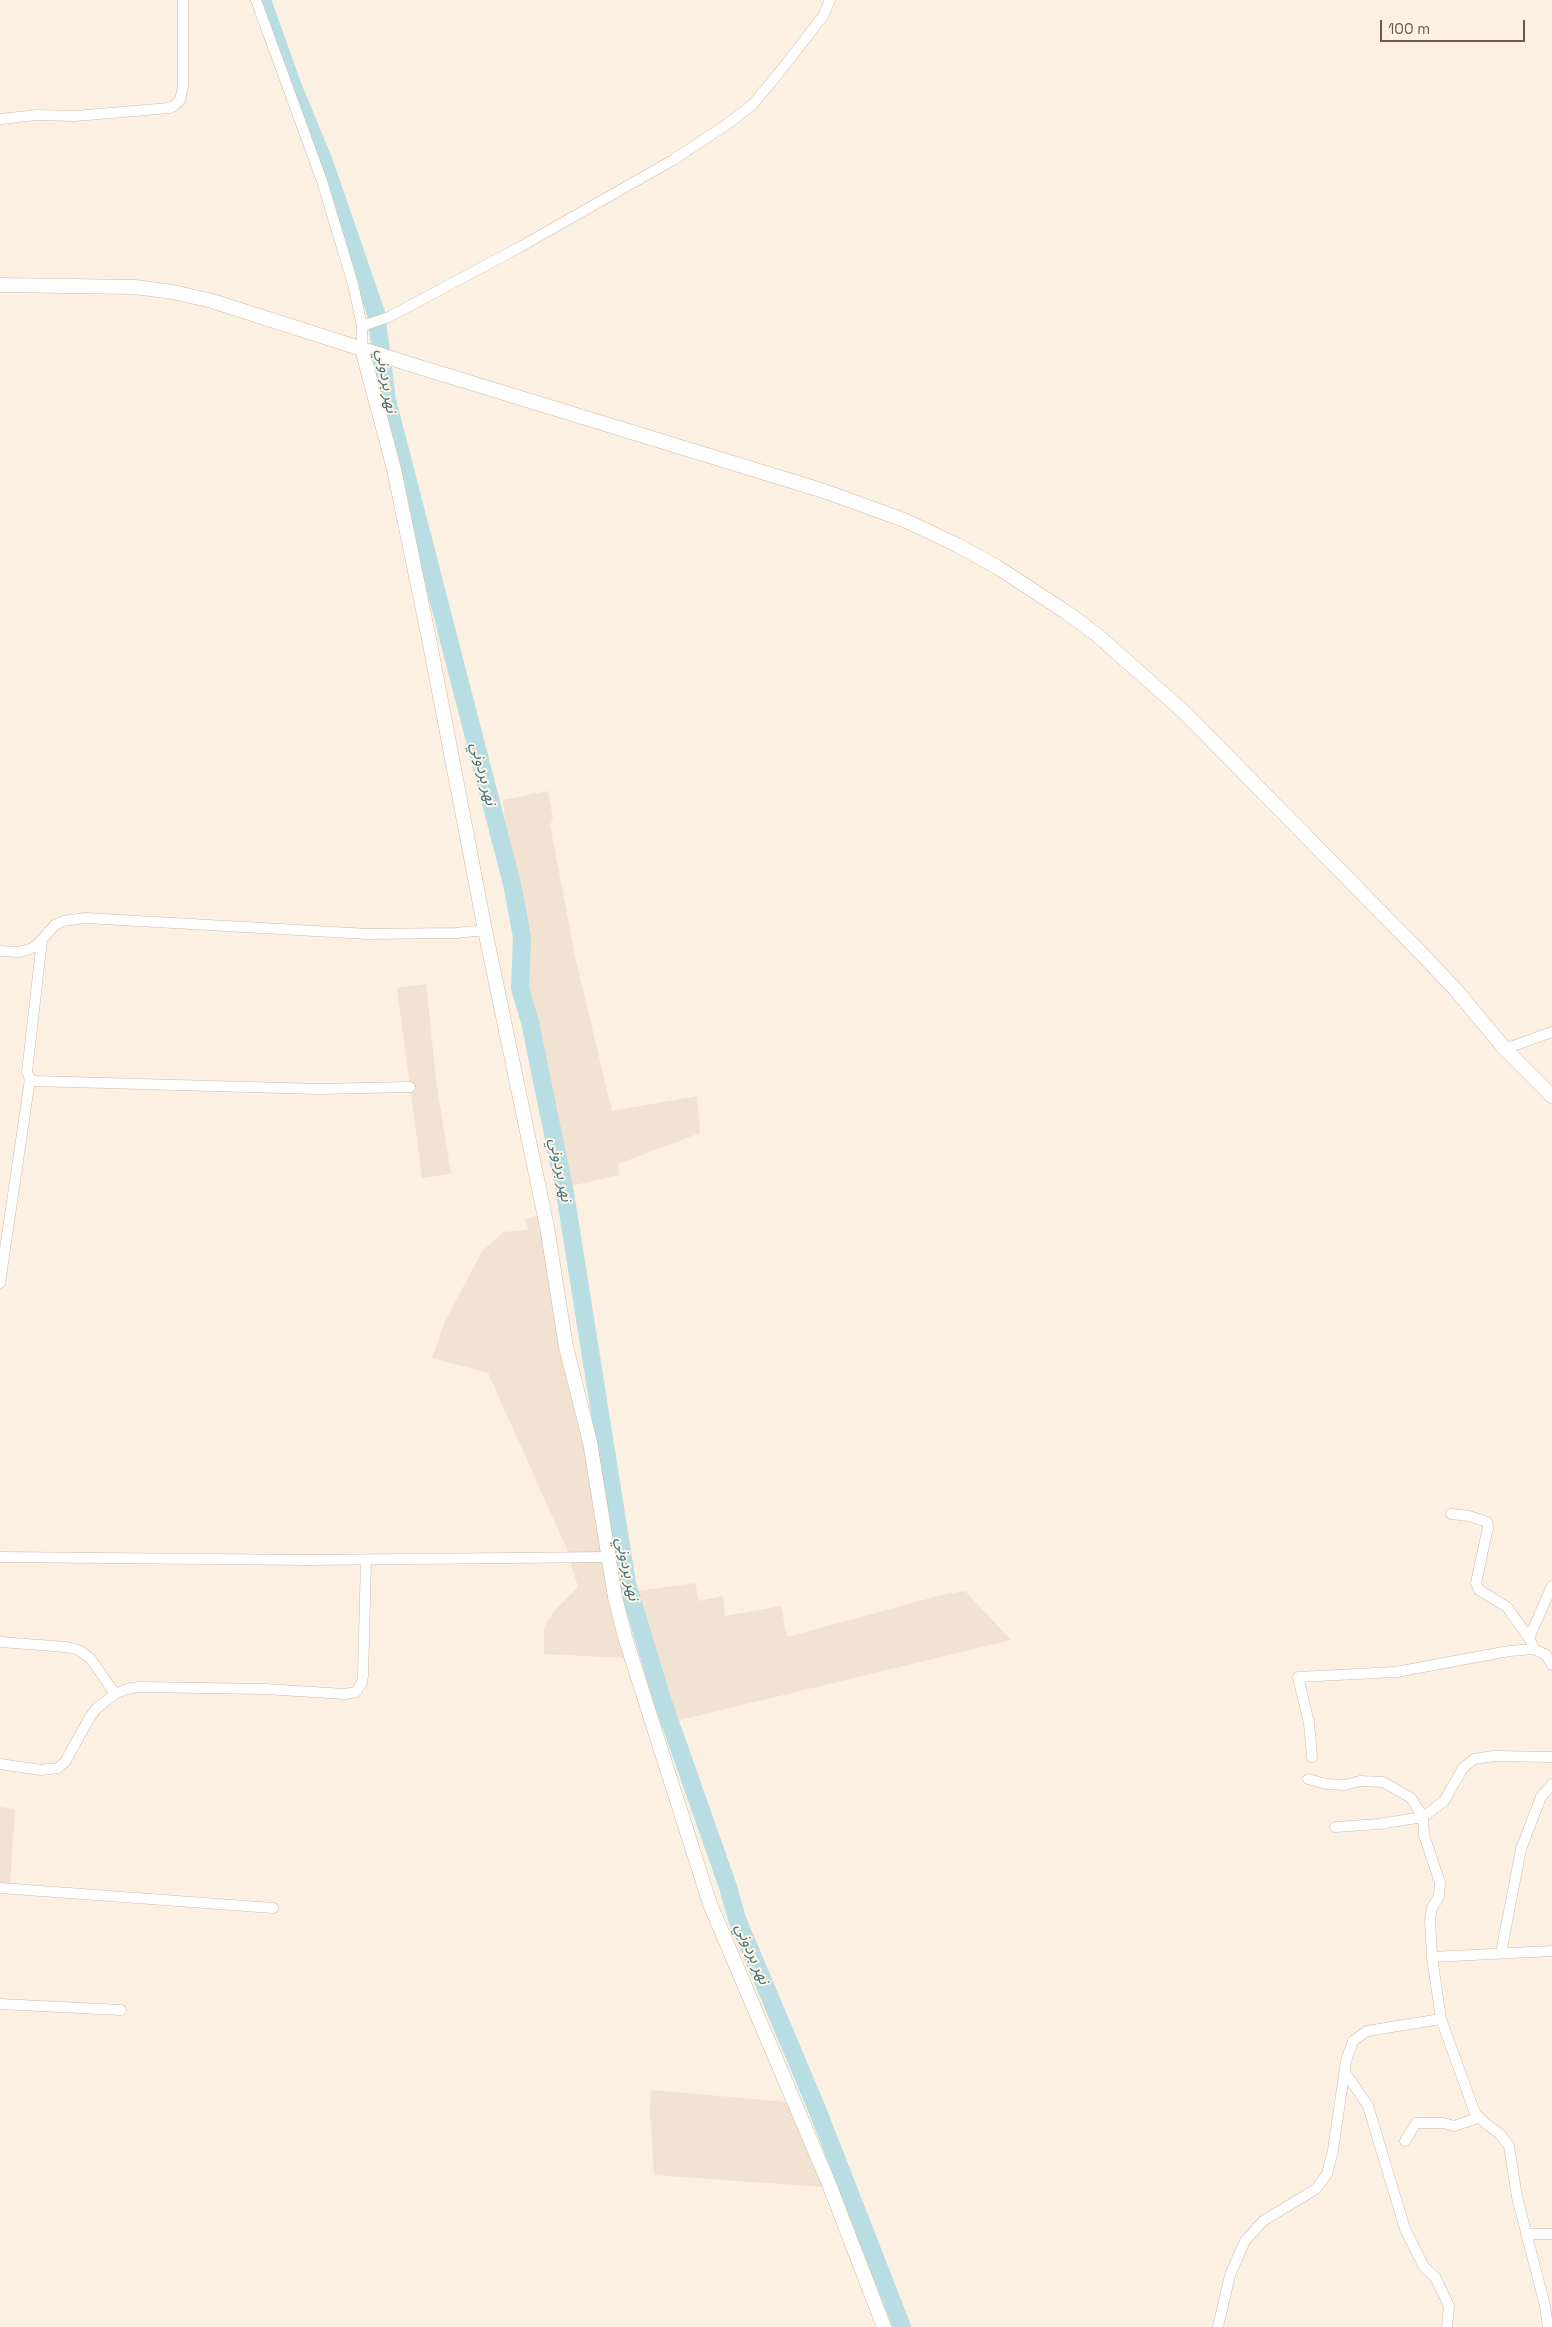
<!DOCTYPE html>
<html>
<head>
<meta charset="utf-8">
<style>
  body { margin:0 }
  #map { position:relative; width:1552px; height:2327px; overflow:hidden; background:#fbf0e2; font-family:"Space Grotesk",sans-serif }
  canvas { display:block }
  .scale { position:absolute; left:1380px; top:20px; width:145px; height:22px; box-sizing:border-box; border:2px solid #71564a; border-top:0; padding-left:6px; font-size:15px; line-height:18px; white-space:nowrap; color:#71564a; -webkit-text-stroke:4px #fef5e8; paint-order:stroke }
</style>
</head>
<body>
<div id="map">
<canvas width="1552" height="2327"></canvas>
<div class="scale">100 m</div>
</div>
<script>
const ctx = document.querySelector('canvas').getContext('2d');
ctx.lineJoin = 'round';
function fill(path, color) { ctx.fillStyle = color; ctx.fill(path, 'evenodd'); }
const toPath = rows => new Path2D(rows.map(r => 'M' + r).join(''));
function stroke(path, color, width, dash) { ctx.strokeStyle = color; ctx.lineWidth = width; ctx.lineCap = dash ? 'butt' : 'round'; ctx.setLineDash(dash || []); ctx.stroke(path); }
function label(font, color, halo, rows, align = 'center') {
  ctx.font = font + ' "Space Grotesk","Noto Sans Arabic",sans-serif'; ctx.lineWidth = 4; ctx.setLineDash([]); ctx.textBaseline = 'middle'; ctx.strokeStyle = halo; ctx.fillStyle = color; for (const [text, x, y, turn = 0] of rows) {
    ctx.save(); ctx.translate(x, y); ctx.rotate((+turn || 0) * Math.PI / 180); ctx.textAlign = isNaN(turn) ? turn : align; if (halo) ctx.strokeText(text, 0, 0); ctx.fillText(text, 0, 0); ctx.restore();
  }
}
fill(toPath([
  [548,791,553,819,550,825,576,961,612,1111,697,1096,700,1133,618,1164,619,1175,566,1187,528,1041,503,800],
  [426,984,436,1080,451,1174,422,1178,397,988],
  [542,1213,546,1223,624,1658,544,1654,544,1627,555,1610,578,1587,566,1547,488,1373,432,1358,446,1319,483,1250,504,1232,529,1230,525,1220],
  [695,1583,699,1601,723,1596,725,1616,781,1606,787,1637,942,1595,965,1591,1011,1640,684,1719,660,1729,622,1593],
  [0,1807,15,1809,10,1884,0,1882],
  [651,2090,788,2102,823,2187,654,2175,650,2112]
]), '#f2e2d1');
stroke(toPath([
  [262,0,293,87,324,162,376,313,387,400,512,884,522,937,520,988,530,1022,565,1193,627,1583,663,1702,728,1887,737,1919,817,2109,902,2327]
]), '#b8dee3', 18);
const street = toPath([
  [256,0,322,181,353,284,362,326,362,349],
  [0,119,37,115,75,116,169,108,174,106,180,100,183,87,183,0],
  [362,326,389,317,520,247,673,160,729,123,753,104,782,69,823,16,830,0],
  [42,940,27,1072,30,1079,34,1081,319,1089,410,1087],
  [0,951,19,952,30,949,37,945,55,925,63,921,85,918,368,934,456,933,485,930],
  [1505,1049,1552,1032],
  [0,1283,30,1079],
  [1451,1514,1469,1516,1487,1522,1488,1527,1476,1583,1479,1590,1507,1607,1529,1638,1534,1649],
  [0,1557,309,1560,610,1557],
  [1529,1638,1552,1586],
  [0,1642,66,1647,79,1650,91,1659,115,1694],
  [1312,1757,1309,1723,1298,1677,1396,1672,1509,1651,1534,1649,1546,1655,1552,1665],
  [0,1764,41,1770,58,1768,65,1762,90,1717,97,1708,115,1694,127,1689,139,1687,265,1689,345,1694,356,1692,362,1682,363,1676,366,1560],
  [1308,1779,1326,1784,1345,1785,1360,1781,1383,1782,1411,1798,1423,1817,1424,1835,1440,1883,1439,1896,1432,1908,1430,1920,1432,1957,1441,2019,1475,2113,1485,2123,1500,2134,1509,2146,1517,2197,1545,2306,1548,2327],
  [1335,1827,1379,1824,1423,1817,1444,1801,1463,1768,1474,1759,1494,1756,1552,1757],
  [0,1888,273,1908],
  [1501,1953,1521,1849,1541,1797,1552,1784],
  [1432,1957,1552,1951],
  [0,2004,121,2010],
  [1345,2072,1368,2106,1405,2229,1424,2267,1435,2277,1449,2306,1447,2327],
  [1405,2141,1416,2123,1444,2123,1454,2126,1478,2118],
  [1526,2234,1552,2234],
  [1218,2327,1230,2275,1245,2241,1263,2221,1316,2189,1327,2174,1333,2150,1346,2061,1353,2041,1367,2031,1441,2019]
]);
const secondary = toPath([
  [0,285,135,287,173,292,212,301,403,362,824,491,904,520,957,545,997,567,1066,612,1096,634,1185,713,1419,951,1455,989,1505,1049,1552,1096],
  [362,349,394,469,430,644,485,930,547,1227,566,1347,590,1442,615,1597,625,1637,710,1904,829,2184,884,2327]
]);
stroke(street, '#cdbaad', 11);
stroke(secondary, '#d0b9aa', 15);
stroke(street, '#fff', 10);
stroke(secondary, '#fff', 14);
label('italic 16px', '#42757d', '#fef5e8', [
  ["نهر بردوني",386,381,81],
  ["نهر بردوني",483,774,76],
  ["نهر بردوني",560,1170,79],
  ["نهر بردوني",627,1569,78],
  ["نهر بردوني",752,1954,67]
]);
</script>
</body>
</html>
